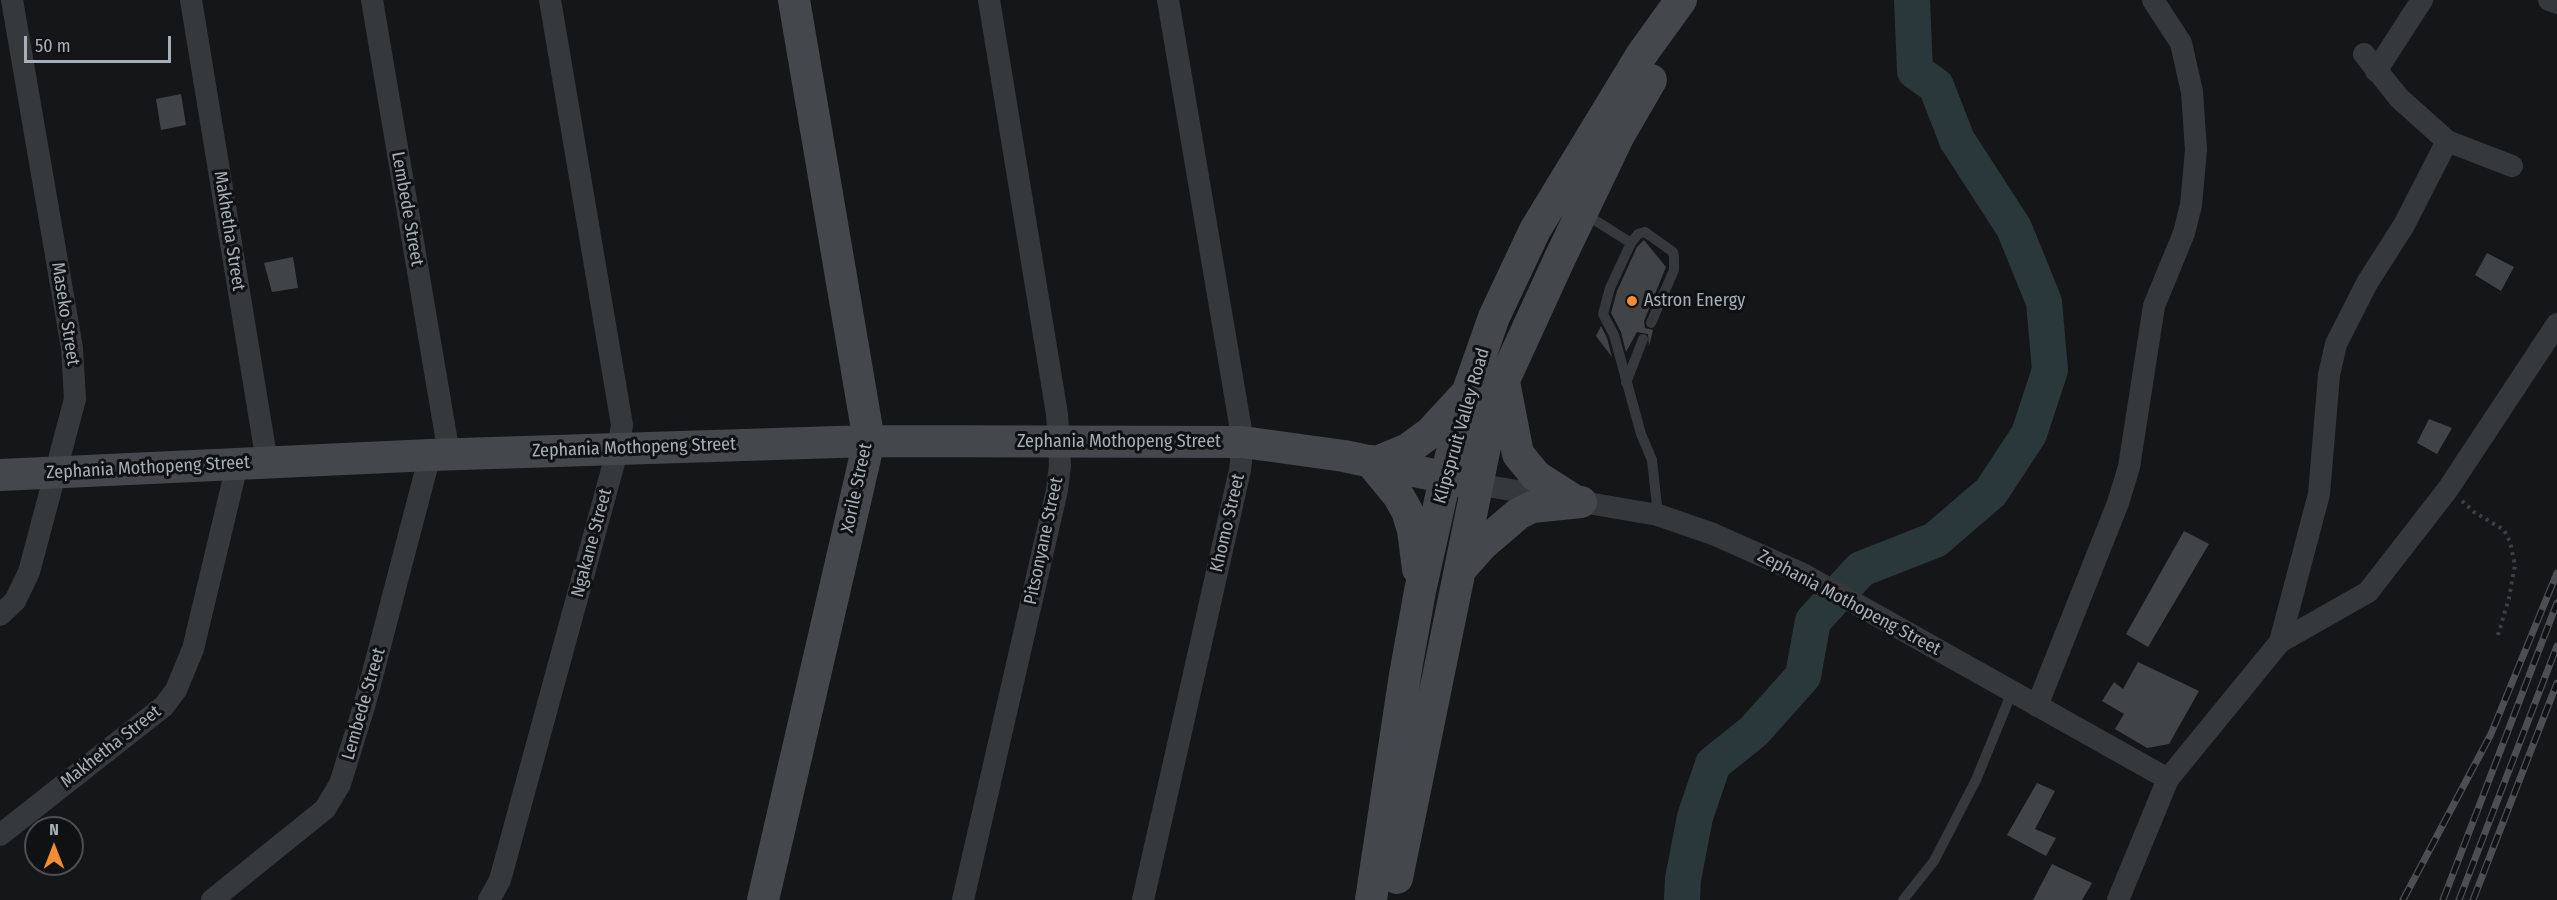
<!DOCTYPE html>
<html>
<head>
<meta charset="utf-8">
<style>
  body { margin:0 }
  #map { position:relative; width:2557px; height:900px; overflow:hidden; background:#151617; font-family:"Fira Sans Condensed",sans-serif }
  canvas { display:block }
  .north { position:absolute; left:24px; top:816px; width:60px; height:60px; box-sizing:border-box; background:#101112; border:2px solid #4c5054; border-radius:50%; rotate:0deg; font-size:16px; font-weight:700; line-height:24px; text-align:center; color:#a7afb8 }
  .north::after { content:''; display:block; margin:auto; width:21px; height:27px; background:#f48c31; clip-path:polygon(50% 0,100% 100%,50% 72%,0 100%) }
  .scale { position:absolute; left:24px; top:36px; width:147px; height:27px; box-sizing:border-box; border:3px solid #a7afb8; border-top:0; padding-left:8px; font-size:18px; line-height:21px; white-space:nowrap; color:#a7afb8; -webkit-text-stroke:4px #101112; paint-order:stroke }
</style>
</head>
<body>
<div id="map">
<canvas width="2557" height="900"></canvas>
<div class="north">N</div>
<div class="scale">50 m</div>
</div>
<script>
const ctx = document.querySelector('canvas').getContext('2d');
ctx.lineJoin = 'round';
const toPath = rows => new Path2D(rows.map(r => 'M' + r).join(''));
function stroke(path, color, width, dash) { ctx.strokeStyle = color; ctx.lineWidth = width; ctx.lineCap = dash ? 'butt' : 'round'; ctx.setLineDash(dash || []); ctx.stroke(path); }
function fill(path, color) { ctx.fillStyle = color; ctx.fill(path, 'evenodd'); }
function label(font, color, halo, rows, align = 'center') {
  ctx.font = font + ' "Fira Sans Condensed",sans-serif'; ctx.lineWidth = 6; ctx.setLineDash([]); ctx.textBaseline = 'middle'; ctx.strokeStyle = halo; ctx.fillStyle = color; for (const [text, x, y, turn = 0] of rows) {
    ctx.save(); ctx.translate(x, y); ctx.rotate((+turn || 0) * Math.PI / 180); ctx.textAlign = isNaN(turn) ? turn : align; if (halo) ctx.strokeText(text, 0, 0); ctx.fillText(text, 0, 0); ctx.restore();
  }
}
stroke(toPath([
  [1682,900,1683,879,1695,817,1713,764,1754,731,1803,676,1813,621,1861,569,1935,540,1991,492,2029,434,2050,370,2044,302,2014,228,1957,140,1936,86,1915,71,1912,0]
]), '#2b383b', 36);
fill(toPath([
  [181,94,186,125,161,130,156,99],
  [1644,240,1666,267,1644,321,1645,328,1653,330,1649,346,1648,334,1637,332,1626,352,1621,332,1611,313,1617,291,1637,247],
  [2487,253,2514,267,2501,291,2475,275],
  [293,257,298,288,272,292,264,263],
  [1601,326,1607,338,1612,357,1596,336],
  [2429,419,2452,428,2437,454,2417,443],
  [2184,531,2209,544,2148,647,2126,634],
  [2138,662,2199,691,2169,744,2147,748,2115,729,2124,714,2102,701,2114,682,2123,689],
  [2037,783,2055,791,2035,829,2056,838,2046,856,2007,835],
  [2052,864,2092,883,2082,900,2033,900]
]), '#414447');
stroke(toPath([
  [2462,501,2474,512,2504,530,2510,542,2515,565,2509,598,2498,635]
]), '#3c4043', 4, [3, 4.5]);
stroke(toPath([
  [1585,214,1631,243,1610,288,1603,314,1614,335,1641,434,1652,460,1658,515],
  [1631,243,1638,234,1645,232,1673,252,1674,257,1674,270,1651,323],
  [1626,383,1643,339],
  [1903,900,1934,861,1976,780,2012,692]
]), '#36393c', 10);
stroke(toPath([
  [191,0,267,462],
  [372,0,449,454],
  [2549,0,2557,3],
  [2364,54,2399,98,2447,141,2512,166],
  [2376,71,2422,0],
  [1476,484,1658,515,1713,534,1803,574,2168,779],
  [0,615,15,601,29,572,75,399,72,348,12,0],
  [2280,642,2319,494,2329,375,2336,344,2367,283,2404,225,2447,141],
  [2037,706,2118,503,2129,467,2154,306,2184,233,2191,205,2196,150,2192,92,2181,43,2153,0],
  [0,835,164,706,176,690,193,649,237,465],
  [212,900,325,809,340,784,365,703,430,455],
  [489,900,500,880,618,448,622,425,550,0],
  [963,900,1057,490,1060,465,1057,414,989,0],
  [1143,900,1240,470,1243,442,1168,0],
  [2118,900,2168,779,2280,642,2368,592,2448,489,2557,324]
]), '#36393c', 22);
stroke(toPath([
  [1505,387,1518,454,1536,476,1575,501],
  [1370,461,1398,495,1407,511,1413,530,1418,569],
  [1377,462,1408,449,1430,433,1465,395],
  [0,475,430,455,869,441,1243,442,1344,456,1476,484],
  [1460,570,1483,544,1518,514,1532,507,1581,502],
  [1397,878,1489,427,1504,380,1560,258,1618,137,1651,80],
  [763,900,869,441,794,0],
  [1371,900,1405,675,1420,591,1445,479,1468,391,1494,317,1535,230,1642,54,1681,0]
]), '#44484c', 32);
const rail = toPath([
  [2403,900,2491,734,2557,573],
  [2443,900,2557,603],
  [2459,900,2557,646],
  [2473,900,2557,683]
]);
stroke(rail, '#4b4f53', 7);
stroke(rail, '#101112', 4.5, [14]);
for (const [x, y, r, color] of [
  [1632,301,6,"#f48c31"]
]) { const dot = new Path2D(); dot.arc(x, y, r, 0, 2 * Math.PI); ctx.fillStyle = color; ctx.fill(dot); stroke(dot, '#101112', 2); }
label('18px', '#a7afb8', '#101112', [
  ["Lembede Street",407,209,80],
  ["Makhetha Street",229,231,81],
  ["Maseko Street",65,314,81],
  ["Klipspruit Valley Road",1462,426,-74],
  ["Zephania Mothopeng Street",1119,442],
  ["Zephania Mothopeng Street",634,448,-2],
  ["Zephania Mothopeng Street",148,468,-3],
  ["Xorile Street",857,488,-78],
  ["Khomo Street",1228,523,-77],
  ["Pitsonyane Street",1044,541,-78],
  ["Ngakane Street",592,543,-75],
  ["Zephania Mothopeng Street",1849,603,28],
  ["Lembede Street",364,704,-74],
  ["Makhetha Street",111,747,-38]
]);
label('18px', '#a7afb8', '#101112', [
  ["Astron Energy",1644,301]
], 'left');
</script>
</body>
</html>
